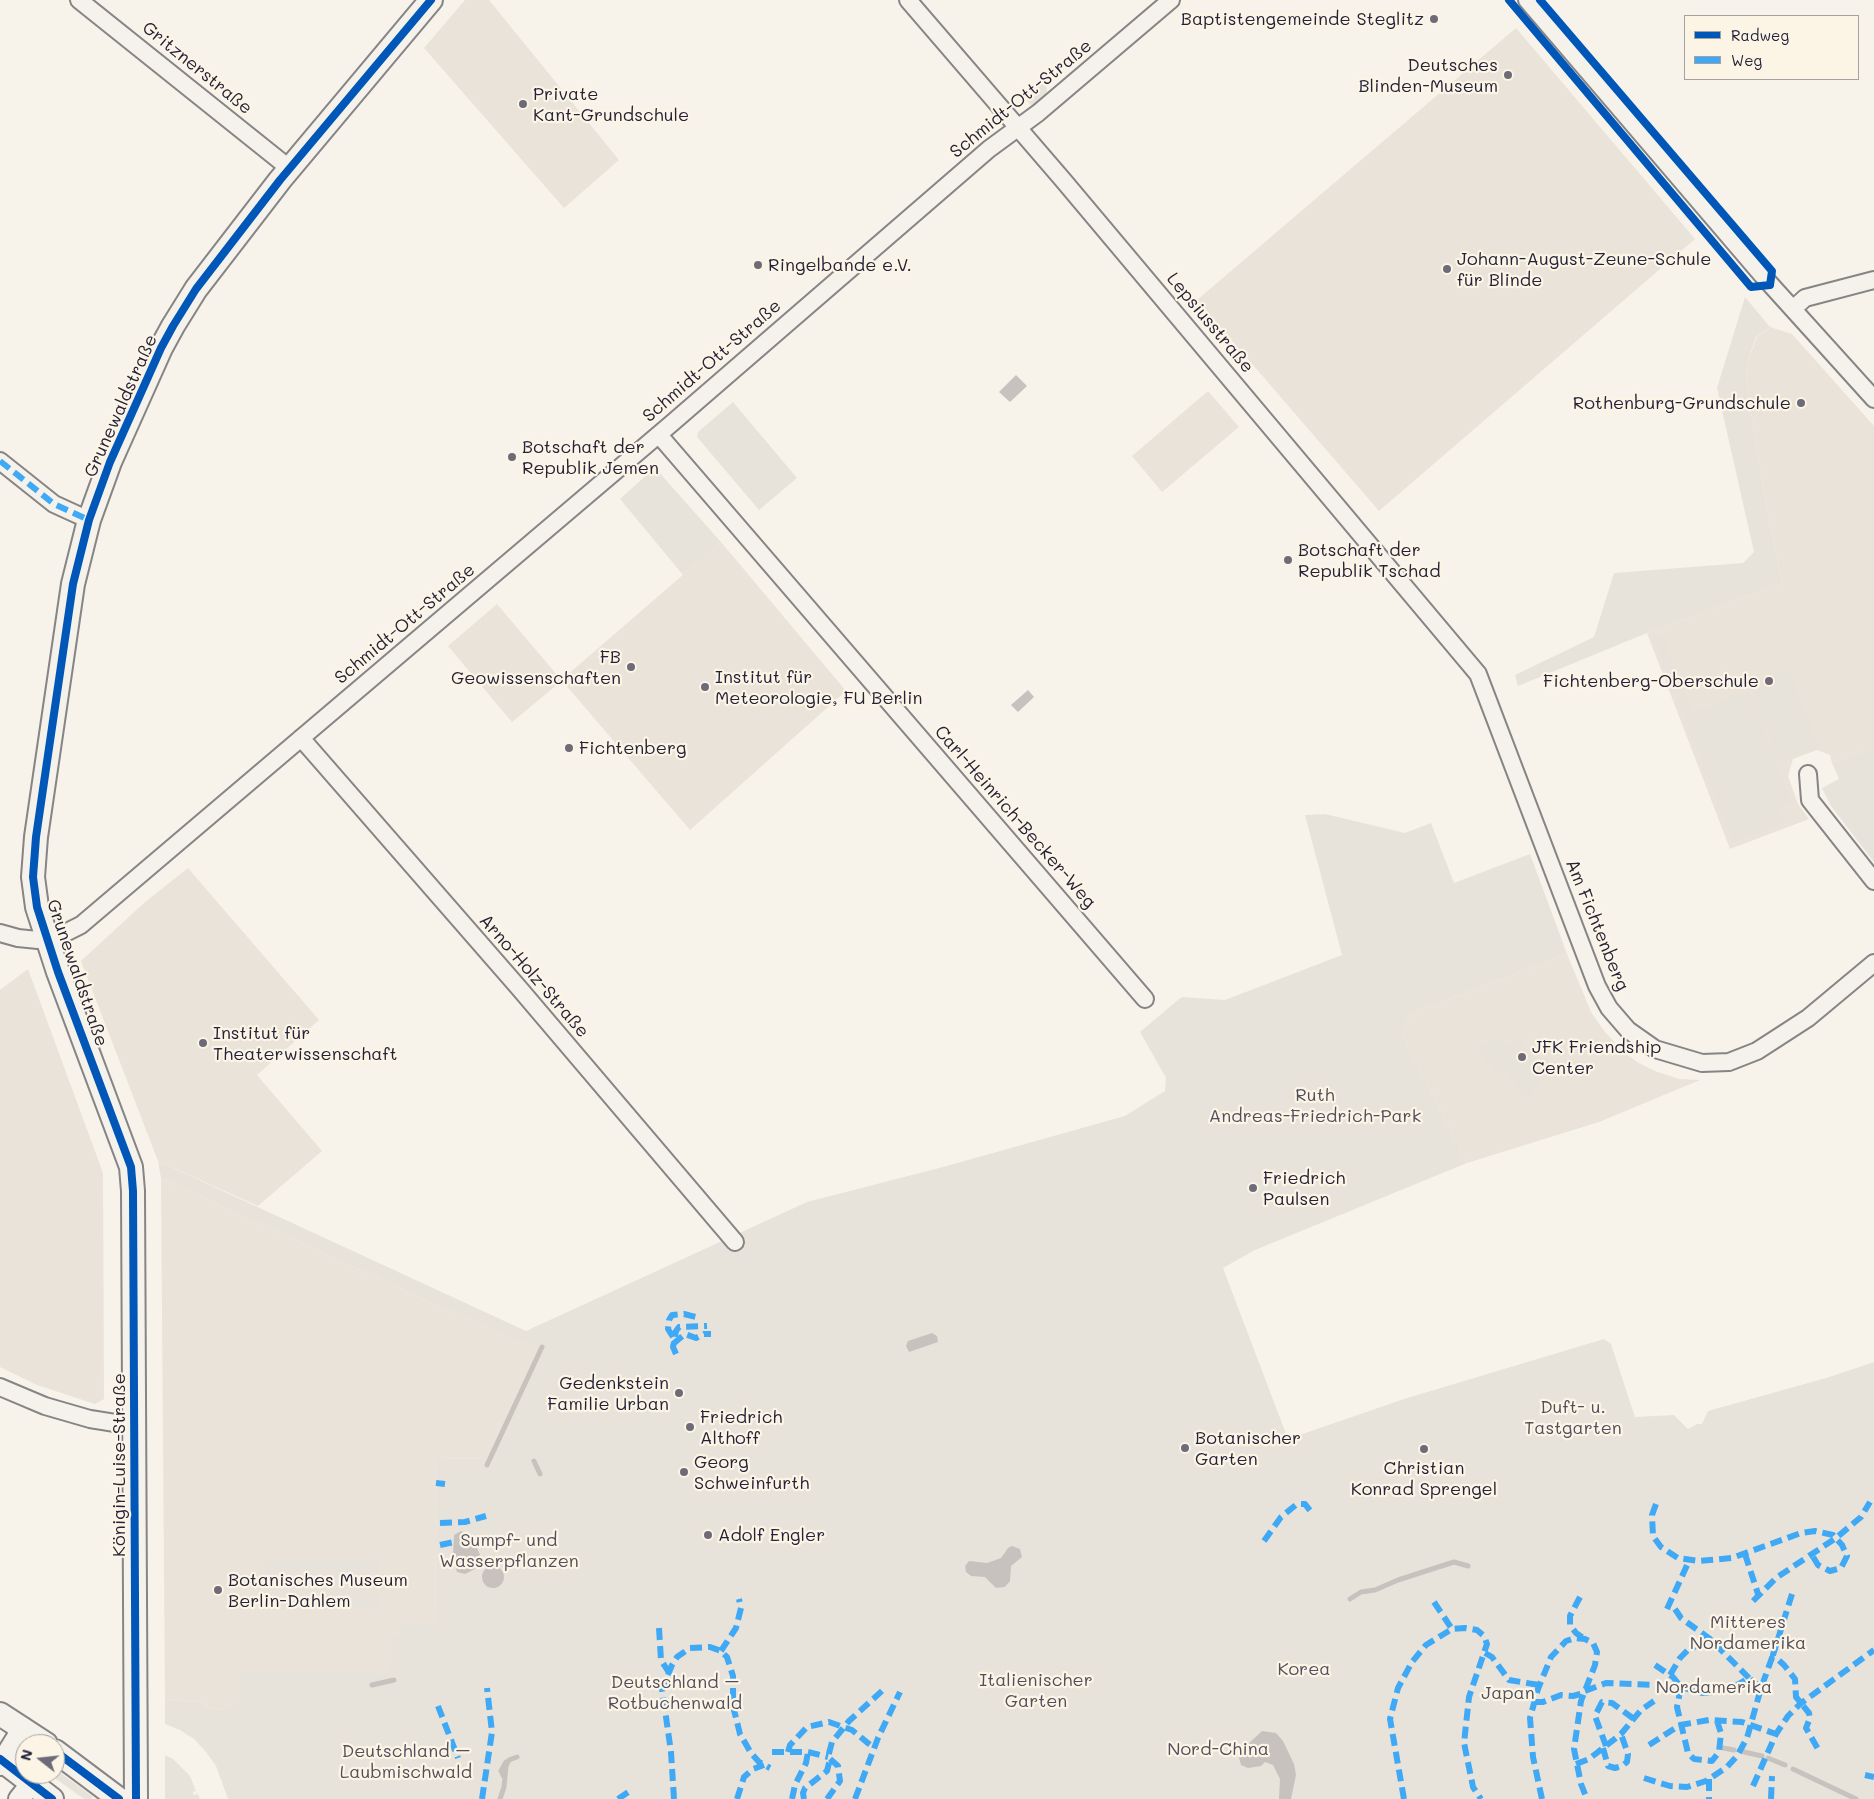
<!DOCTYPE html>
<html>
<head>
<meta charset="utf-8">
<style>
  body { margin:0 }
  #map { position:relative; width:1874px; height:1799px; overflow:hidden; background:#f7f3ea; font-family:Mali,sans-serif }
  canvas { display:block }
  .legend { position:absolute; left:1684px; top:15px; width:175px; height:65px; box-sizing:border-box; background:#fcf5e5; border:1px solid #a5a1a1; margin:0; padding:6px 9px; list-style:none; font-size:15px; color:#22223b }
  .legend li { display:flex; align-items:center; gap:10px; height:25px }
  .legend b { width:25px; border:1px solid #a5a1a1 }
  .north { position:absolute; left:15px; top:1734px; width:50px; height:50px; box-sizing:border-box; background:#fcf5e5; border:1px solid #a5a1a1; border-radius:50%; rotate:286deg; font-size:14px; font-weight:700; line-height:20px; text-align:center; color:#22223b }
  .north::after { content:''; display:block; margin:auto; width:18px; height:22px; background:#6d6b78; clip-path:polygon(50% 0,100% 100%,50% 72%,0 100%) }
</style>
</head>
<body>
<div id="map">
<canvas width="1874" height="1799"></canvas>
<ul class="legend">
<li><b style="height:6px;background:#0057b8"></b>Radweg</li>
<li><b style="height:6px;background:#3fa9f5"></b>Weg</li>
</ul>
<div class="north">N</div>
</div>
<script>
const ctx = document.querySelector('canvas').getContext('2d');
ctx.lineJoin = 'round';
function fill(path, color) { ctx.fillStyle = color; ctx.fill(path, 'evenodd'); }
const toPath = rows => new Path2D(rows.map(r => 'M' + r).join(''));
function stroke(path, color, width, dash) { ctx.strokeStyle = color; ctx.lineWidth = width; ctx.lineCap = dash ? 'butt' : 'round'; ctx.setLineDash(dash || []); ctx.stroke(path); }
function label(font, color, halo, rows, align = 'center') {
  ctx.font = font + ' Mali,sans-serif'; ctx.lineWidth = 4.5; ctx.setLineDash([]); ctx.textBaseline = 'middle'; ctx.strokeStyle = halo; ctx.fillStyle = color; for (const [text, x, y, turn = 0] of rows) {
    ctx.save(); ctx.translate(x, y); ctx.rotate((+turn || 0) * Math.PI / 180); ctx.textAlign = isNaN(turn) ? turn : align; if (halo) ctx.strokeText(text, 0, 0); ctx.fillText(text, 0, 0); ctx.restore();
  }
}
fill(toPath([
  [465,0,489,0,619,160,564,208,424,48],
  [1516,28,1695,239,1379,511,1197,300],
  [1770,327,1792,334,1874,426,1874,747,1832,763,1830,755,1817,750,1793,759,1788,776,1798,804,1809,819,1730,849,1647,633,1782,583,1766,505,1746,380,1747,364,1757,337],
  [1208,391,1239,427,1162,492,1132,456],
  [721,542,846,691,690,830,564,683,558,684,512,722,448,646,497,604,558,676,566,676],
  [188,868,319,1020,257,1075,322,1151,258,1206,158,1161,81,961,144,903],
  [1567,954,1591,1012,1605,1032,1624,1052,1637,1062,1655,1071,1679,1079,1700,1080,1599,1122,1467,1163,1402,1035,1410,1014],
  [28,969,103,1173,104,1399,95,1404,37,1385,0,1367,0,990],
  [161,1178,443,1308,542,1350,492,1458,437,1459,435,1625,401,1625,401,1635,391,1639,391,1663,387,1673,241,1673,241,1702,228,1708,214,1710,200,1702,165,1700]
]), '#e9e3d9');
fill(toPath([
  [1042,83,1047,88,1046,96,1033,108,1025,98],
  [1745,297,1770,327,1756,337,1747,364,1746,380,1766,505,1782,583,1647,633,1518,686,1515,675,1594,637,1614,573,1743,563,1754,552,1717,388],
  [733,402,797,478,759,510,697,437,698,432],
  [652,470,657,470,721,542,683,575,620,499],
  [1661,634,1692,713,1749,691,1792,802,1779,807,1785,822,1733,843,1653,637],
  [1788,668,1819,747,1780,763,1749,684],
  [1874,747,1874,862,1831,806,1822,788,1839,779,1832,763],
  [1325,814,1405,833,1431,823,1454,883,1530,854,1567,954,1410,1014,1402,1035,1467,1163,1255,1250,1223,1268,1288,1439,1404,1399,1604,1339,1611,1344,1635,1417,1674,1415,1688,1429,1697,1424,1702,1424,1708,1411,1826,1378,1874,1362,1874,1799,228,1799,216,1766,206,1752,194,1739,180,1730,165,1724,165,1700,200,1702,214,1710,228,1708,241,1701,240,1673,387,1673,387,1663,391,1663,391,1635,401,1635,401,1625,435,1625,437,1459,492,1458,541,1350,443,1308,161,1178,158,1161,526,1331,807,1202,943,1167,1125,1116,1160,1094,1165,1091,1166,1078,1140,1032,1178,1000,1182,997,1225,1000,1342,955,1305,815],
  [1499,1037,1505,1047,1519,1039,1548,1075,1528,1098,1501,1069,1496,1073,1477,1047],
  [265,1559,379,1559,378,1609,266,1609],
  [165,1755,173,1759,190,1776,196,1791,193,1792,193,1795,198,1794,200,1799,165,1799],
  [55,1769,92,1796,92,1799,84,1799,49,1774,55,1774]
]), '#e8e3da');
fill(toPath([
  [1016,375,1027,386,1010,402,999,392],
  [1028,690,1034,697,1018,712,1011,705],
  [932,1333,937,1336,938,1342,909,1352,906,1346,908,1341],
  [461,1531,472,1536,480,1555,475,1569,465,1574,457,1572,453,1557,454,1535],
  [1012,1546,1020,1549,1022,1557,1011,1566,1010,1581,1005,1587,996,1588,985,1577,971,1576,966,1572,965,1566,969,1561,987,1563,1001,1558,1008,1548],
  '482 1577a11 11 0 1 1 22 0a11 11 0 1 1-22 0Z',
  [1262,1731,1276,1733,1283,1741,1294,1764,1296,1775,1291,1799,1279,1799,1280,1779,1273,1765,1265,1762,1261,1766,1248,1768,1241,1765,1239,1758,1246,1746]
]), '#c7c2be');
stroke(toPath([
  [534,1461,540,1474],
  [487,1465,542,1347],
  [1350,1599,1361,1592,1375,1590,1398,1580,1454,1562,1468,1566],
  [372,1685,394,1680],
  [1723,1748,1734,1750],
  [1744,1752,1762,1756],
  [1768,1758,1785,1765],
  [1793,1769,1856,1799],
  [504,1777,501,1771,506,1762],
  [500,1799,504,1787,506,1766,509,1760,517,1757]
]), '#c7c2be', 5);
const minor = toPath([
  [79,0,289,168],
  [908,0,1063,180,1478,674,1597,986,1609,1008,1628,1030,1655,1049,1702,1063,1729,1062,1757,1051,1808,1018,1874,963],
  [1527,0,1762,275,1874,399],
  [1793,309,1805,298,1874,280],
  [659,435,1145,999],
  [0,461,54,504,89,520],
  [301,738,519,988,735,1242],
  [1808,774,1810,800,1874,881],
  [0,933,18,938,38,940,59,936,81,925,671,424,989,149,1038,113,1171,0],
  [0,1387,45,1406,90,1419,134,1426]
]);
const tertiary = toPath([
  [0,1765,23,1728],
  [19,1799,32,1783]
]);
const secondary = toPath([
  [0,1714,46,1744],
  [55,1751,119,1799],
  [0,1759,52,1799],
  [136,1799,133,1191,131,1167,58,972,37,907,33,877,36,837,73,584,89,520,110,462,161,348,173,326,196,289,280,180,431,0]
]);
stroke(minor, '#868485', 20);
stroke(tertiary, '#868485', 24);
stroke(secondary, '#868485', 26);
stroke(minor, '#f5f2ec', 16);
stroke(tertiary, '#f5f2ec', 20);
stroke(secondary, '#f5f2ec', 22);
stroke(toPath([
  [0,461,54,504,89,520],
  [673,1337,668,1329,669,1320,672,1315,684,1314,696,1317],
  [673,1344,685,1334,696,1338,704,1334,711,1334],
  [676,1354,673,1347,676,1331,679,1327,707,1326],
  [436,1483,445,1484],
  [1656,1504,1652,1515,1653,1536,1661,1547,1678,1558,1699,1561,1732,1558,1801,1533,1815,1531,1833,1535,1842,1545,1847,1556,1841,1568,1830,1571,1818,1565,1812,1555],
  [440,1523,465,1522,486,1516],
  [1264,1541,1281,1517,1297,1504,1305,1504,1312,1513],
  [440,1545,454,1542],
  [1745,1554,1758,1594],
  [1792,1594,1773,1655,1784,1665,1795,1679,1796,1697,1809,1713,1810,1718,1806,1728,1818,1749],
  [1580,1597,1570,1616,1570,1625,1576,1633,1585,1639],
  [1753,1601,1776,1578,1836,1538,1861,1517,1870,1502],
  [1434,1602,1452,1629],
  [1667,1609,1689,1561],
  [1675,1609,1681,1618,1710,1639,1749,1678],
  [659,1628,661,1660,668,1671],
  [721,1651,736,1628,741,1608,739,1599],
  [1485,1653,1492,1657,1509,1680,1539,1685],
  [1655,1665,1673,1677,1681,1687,1694,1691,1703,1693,1722,1691,1732,1688,1749,1678,1761,1688],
  [1670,1675,1680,1658,1688,1650,1710,1639],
  [1681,1687,1677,1707,1688,1753,1694,1759,1712,1761,1719,1752,1721,1733,1717,1721],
  [1585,1691,1606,1683,1655,1685],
  [1534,1702,1543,1702,1561,1695,1573,1696,1584,1693],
  [438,1706,458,1758],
  [1649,1745,1680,1725,1709,1720,1742,1722,1776,1734],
  [1606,1746,1595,1716,1602,1702,1612,1703,1634,1719],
  [1603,1748,1608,1766,1615,1768,1622,1766,1627,1762,1628,1754,1621,1734],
  [772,1752,808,1752,828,1757],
  [788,1752,790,1745,807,1727,829,1722,852,1730,874,1748],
  [1576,1764,1589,1759,1621,1734,1641,1710,1654,1701],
  [1865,1775,1874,1777],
  [1644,1778,1670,1786,1687,1787,1706,1781,1727,1767,1737,1756,1747,1738,1761,1688,1773,1655],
  [1709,1779,1709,1799],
  [1753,1786,1776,1734,1788,1716,1800,1704,1874,1650],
  [482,1799,492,1732,487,1688],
  [618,1799,630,1791],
  [674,1799,671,1752,662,1689,672,1665,677,1657,690,1648,710,1647,721,1651,727,1657,733,1676,733,1706,740,1734,751,1753,759,1762,770,1768],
  [737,1799,744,1777,753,1769,764,1765],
  [792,1799,795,1785,806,1763,808,1752],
  [804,1799,803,1793,805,1788,827,1771,830,1759],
  [827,1799,840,1781,838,1766,828,1757,832,1742,849,1721,883,1690],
  [855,1799,878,1738,900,1692],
  [1404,1799,1390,1719,1398,1688,1412,1662,1426,1645,1452,1629,1465,1628,1477,1630,1484,1636,1487,1644,1469,1697,1464,1743,1473,1787,1481,1799],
  [1542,1799,1533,1757,1530,1718,1538,1689,1551,1657,1566,1641,1575,1638,1585,1639,1593,1643,1597,1652,1595,1665,1581,1701,1574,1749,1581,1784,1587,1799],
  [1771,1799,1772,1776]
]), '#3fa9f5', 6, [12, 6]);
stroke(toPath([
  [1509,0,1751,287,1770,285],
  [1540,0,1772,271,1770,285],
  [55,1751,119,1799],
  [0,1759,52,1799],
  [136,1799,133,1191,131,1167,58,972,37,907,33,877,36,837,73,584,89,520,110,462,161,348,173,326,196,289,280,180,431,0]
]), '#0057b8', 8);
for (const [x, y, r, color] of [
  [1434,19,5,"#6d6b78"],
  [1508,75,5,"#6d6b78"],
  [523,104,5,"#6d6b78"],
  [758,265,5,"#6d6b78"],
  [1447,269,5,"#6d6b78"],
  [1801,403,5,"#6d6b78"],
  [512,457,5,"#6d6b78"],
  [1288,560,5,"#6d6b78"],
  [631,667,5,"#6d6b78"],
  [1769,681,5,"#6d6b78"],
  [705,687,5,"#6d6b78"],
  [569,748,5,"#6d6b78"],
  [203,1043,5,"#6d6b78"],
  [1522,1057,5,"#6d6b78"],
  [1253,1188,5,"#6d6b78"],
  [679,1393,5,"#6d6b78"],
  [690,1427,5,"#6d6b78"],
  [1185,1448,5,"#6d6b78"],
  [1424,1449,5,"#6d6b78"],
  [684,1472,5,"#6d6b78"],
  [708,1535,5,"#6d6b78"],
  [218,1590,5,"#6d6b78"]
]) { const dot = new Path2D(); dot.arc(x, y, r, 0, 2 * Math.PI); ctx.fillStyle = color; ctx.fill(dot); stroke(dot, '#fcf5e5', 2); }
label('18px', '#22223b', '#fcf5e5', [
  ["Baptistengemeinde Steglitz",1424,19,"right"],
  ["Deutsches",1498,65,"right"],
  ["Blinden-Museum",1498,86,"right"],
  ["Private",533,94],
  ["Kant-Grundschule",533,115],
  ["Johann-August-Zeune-Schule",1457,259],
  ["für Blinde",1457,280],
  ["Ringelbande e.V.",768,265],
  ["Rothenburg-Grundschule",1791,403,"right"],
  ["Botschaft der",522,447],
  ["Republik Jemen",522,468],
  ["Botschaft der",1298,550],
  ["Republik Tschad",1298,571],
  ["FB",621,657,"right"],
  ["Geowissenschaften",621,678,"right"],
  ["Institut für",715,677],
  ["Meteorologie, FU Berlin",715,698],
  ["Fichtenberg-Oberschule",1759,681,"right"],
  ["Fichtenberg",579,748],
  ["Institut für",213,1033],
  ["Theaterwissenschaft",213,1054],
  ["JFK Friendship",1532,1047],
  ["Center",1532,1068],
  ["Friedrich",1263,1178],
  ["Paulsen",1263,1199],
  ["Gedenkstein",669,1383,"right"],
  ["Familie Urban",669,1404,"right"],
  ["Friedrich",700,1417],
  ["Althoff",700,1438],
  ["Botanischer",1195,1438],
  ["Garten",1195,1459],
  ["Georg",694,1462],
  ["Schweinfurth",694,1483],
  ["Christian",1424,1468,"center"],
  ["Konrad Sprengel",1424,1489,"center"],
  ["Adolf Engler",718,1535],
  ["Botanisches Museum",228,1580],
  ["Berlin-Dahlem",228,1601]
], 'left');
label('18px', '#22223b', '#fcf5e5', [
  ["Gritznerstraße",197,68,39],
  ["Schmidt-Ott-Straße",1021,99,-39],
  ["Lepsiusstraße",1210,323,50],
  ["Schmidt-Ott-Straße",712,361,-41],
  ["Grunewaldstraße",121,406,-66],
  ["Schmidt-Ott-Straße",405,624,-40],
  ["Carl-Heinrich-Becker-Weg",1015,817,49],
  ["Am Fichtenberg",1597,925,68],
  ["Grunewaldstraße",77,973,71],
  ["Arno-Holz-Straße",534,976,49],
  ["Königin-Luise-Straße",119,1465,-90]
]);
label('18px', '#504f5f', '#fcf5e5', [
  ["Ruth",1315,1095],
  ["Andreas-Friedrich-Park",1315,1116],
  ["Duft- u.",1573,1407],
  ["Tastgarten",1573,1428],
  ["Sumpf- und",509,1540],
  ["Wasserpflanzen",509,1561],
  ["Mitteres",1748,1622],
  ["Nordamerika",1748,1643],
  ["Korea",1304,1669],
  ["Italienischer",1036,1680],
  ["Garten",1036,1701],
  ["Deutschland –",675,1682],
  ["Rotbuchenwald",675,1703],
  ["Nordamerika",1714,1687],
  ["Japan",1508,1693],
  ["Nord-China",1218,1749],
  ["Deutschland –",406,1751],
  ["Laubmischwald",406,1772]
]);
</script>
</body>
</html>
